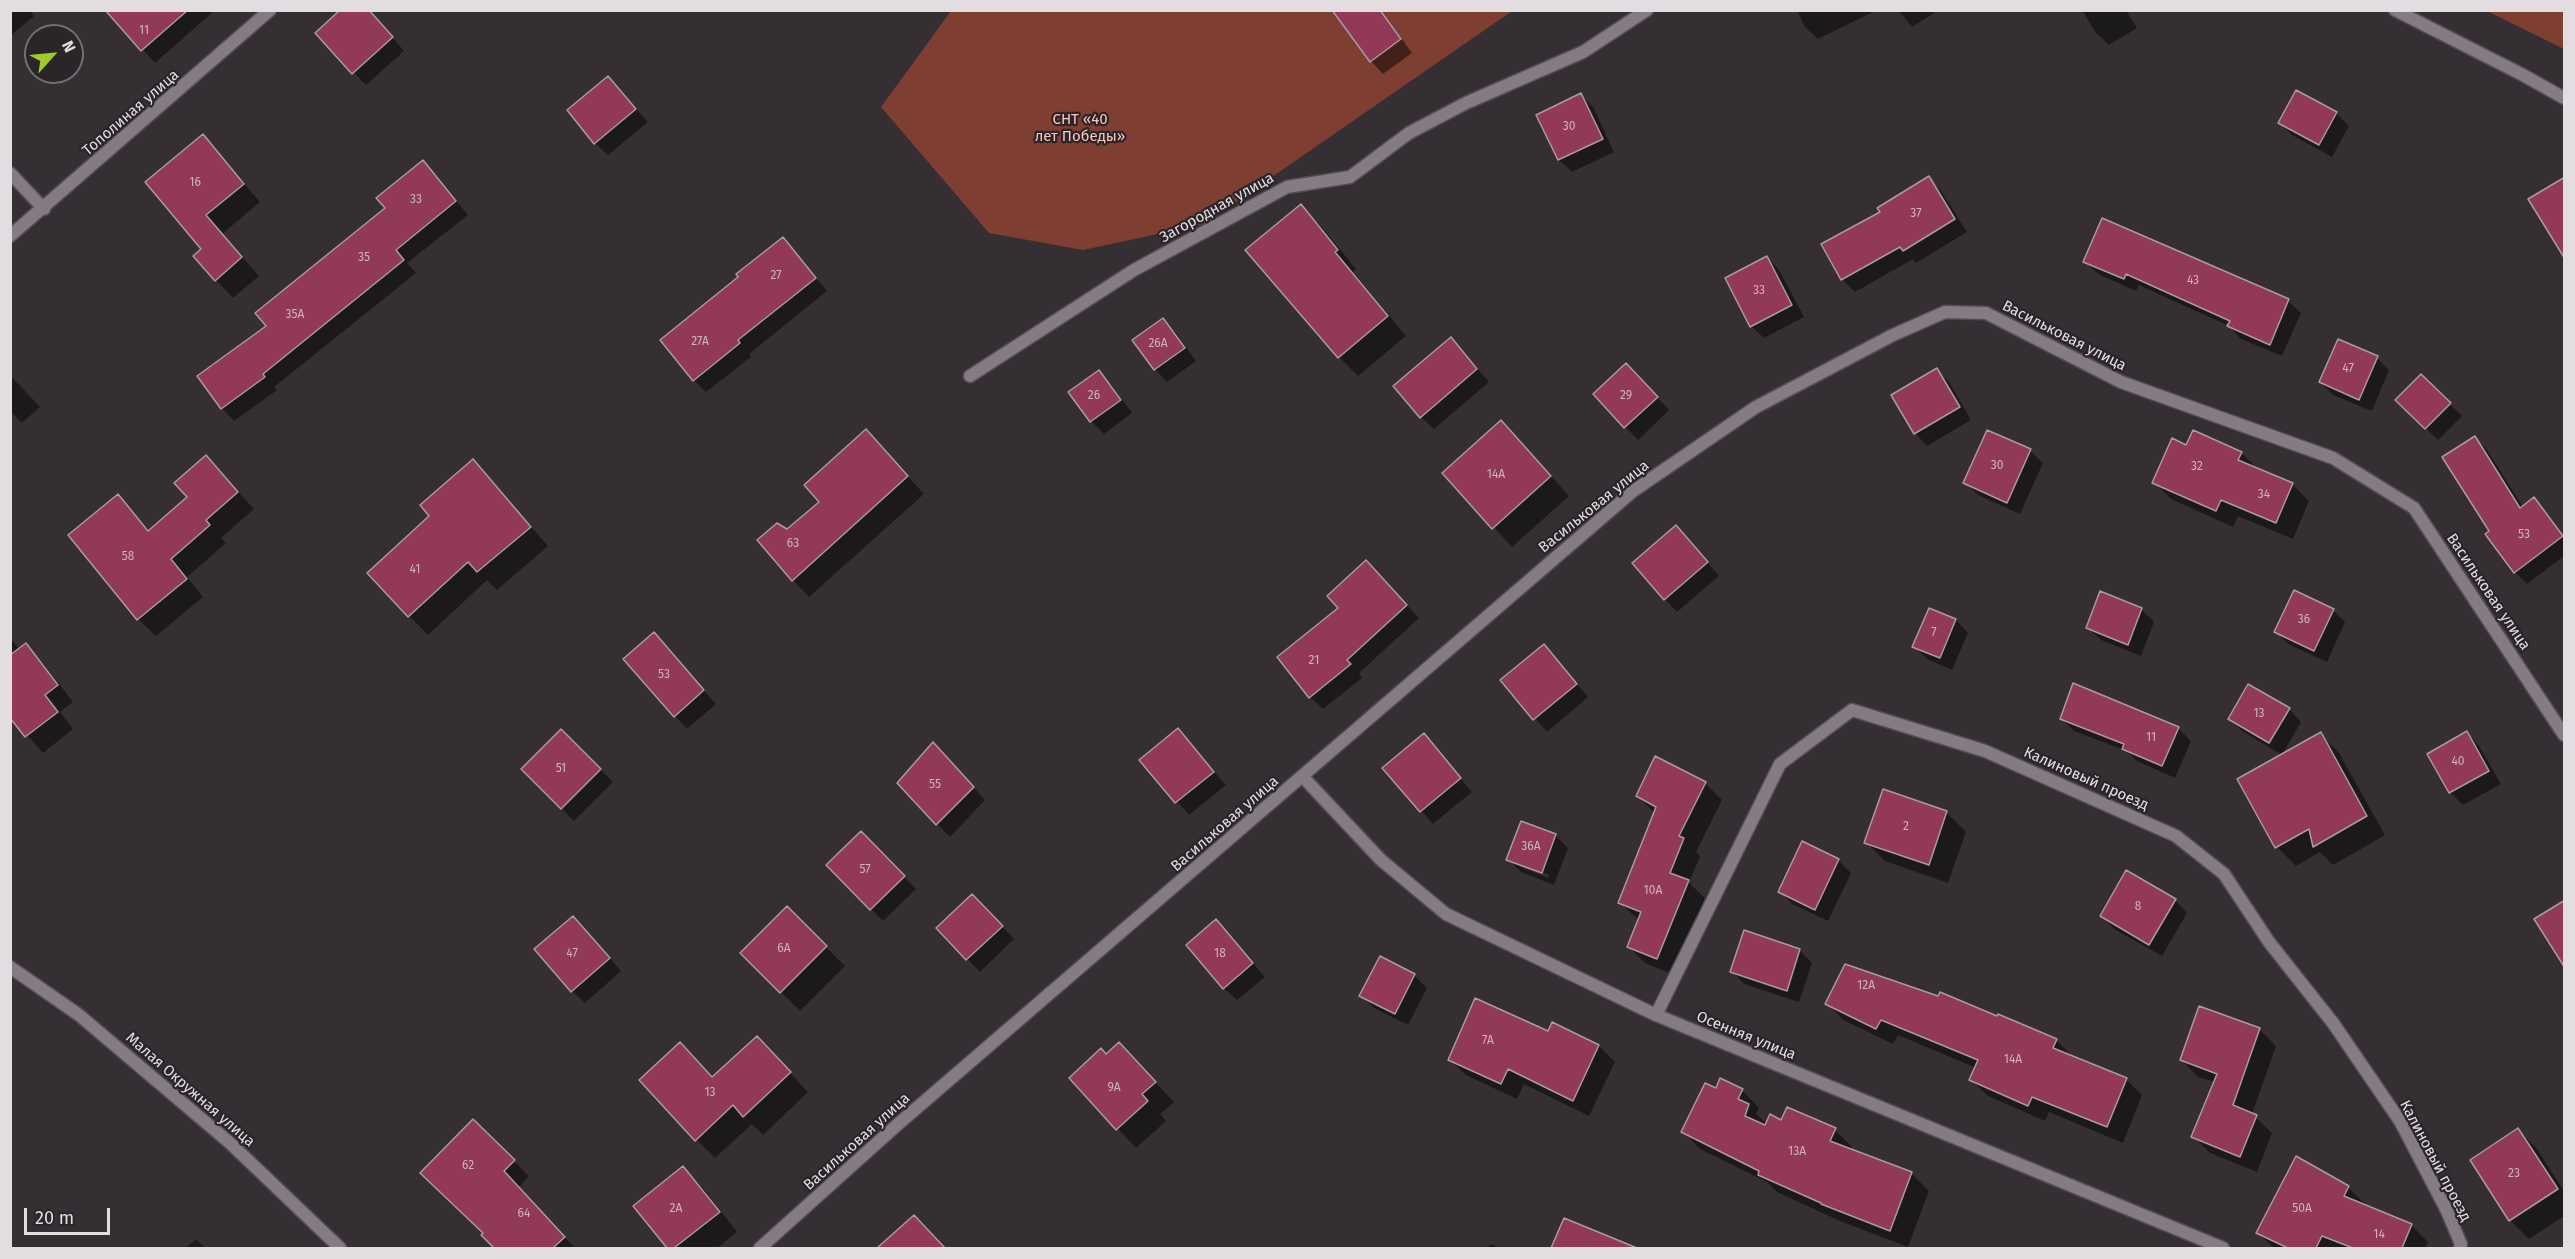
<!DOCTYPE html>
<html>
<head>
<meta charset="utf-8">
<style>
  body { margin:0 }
  #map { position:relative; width:2575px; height:1259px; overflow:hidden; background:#352f34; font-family:"Fira Sans",sans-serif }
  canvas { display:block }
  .frame { position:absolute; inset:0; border:12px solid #e1dde1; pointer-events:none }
  .north { position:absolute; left:24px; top:24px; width:60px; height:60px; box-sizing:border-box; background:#2b252a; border:2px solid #746f73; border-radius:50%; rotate:63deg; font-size:16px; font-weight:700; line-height:24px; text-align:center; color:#e1dde1 }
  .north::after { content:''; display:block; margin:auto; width:21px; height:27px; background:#9eca2e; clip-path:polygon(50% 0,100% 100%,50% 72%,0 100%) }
  .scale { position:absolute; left:24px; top:1208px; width:86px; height:27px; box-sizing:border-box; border:3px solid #e1dde1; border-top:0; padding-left:8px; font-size:18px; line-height:21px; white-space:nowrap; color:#e1dde1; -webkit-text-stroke:4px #2b252a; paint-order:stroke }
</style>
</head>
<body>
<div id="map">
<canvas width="2575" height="1259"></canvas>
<div class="frame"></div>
<div class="north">N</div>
<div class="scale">20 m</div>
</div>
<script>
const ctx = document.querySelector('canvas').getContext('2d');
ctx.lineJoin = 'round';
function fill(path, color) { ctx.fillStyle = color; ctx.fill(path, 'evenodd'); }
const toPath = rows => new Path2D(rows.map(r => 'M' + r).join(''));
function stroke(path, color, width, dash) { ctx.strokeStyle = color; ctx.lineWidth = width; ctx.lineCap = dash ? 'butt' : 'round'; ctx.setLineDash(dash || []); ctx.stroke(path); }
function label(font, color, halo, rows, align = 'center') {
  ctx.font = font + ' "Fira Sans",sans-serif'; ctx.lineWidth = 4.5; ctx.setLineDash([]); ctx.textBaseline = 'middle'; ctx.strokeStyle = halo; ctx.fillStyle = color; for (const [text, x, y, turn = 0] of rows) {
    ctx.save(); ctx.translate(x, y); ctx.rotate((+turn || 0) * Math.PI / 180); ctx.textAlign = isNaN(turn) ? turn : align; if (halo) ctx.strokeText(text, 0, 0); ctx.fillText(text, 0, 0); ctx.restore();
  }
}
fill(toPath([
  [951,11,1512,11,1204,224,1083,250,989,233,881,107],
  [2487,11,2564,11,2564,49]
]), '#7f3e32');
fill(toPath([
  [10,10,29,10,34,16,10,36],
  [107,10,215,10,155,63],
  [1345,10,1381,10,1412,53,1383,74,1371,61,1337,16],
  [1797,10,1877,10,1818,39,1805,27],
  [1898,10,1939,10,1912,27],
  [2082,10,2126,10,2137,28,2109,45,2096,33],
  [374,16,404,51,366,85,317,33],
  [608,78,648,122,608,155,595,143],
  [2297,92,2336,113,2349,126,2332,157,2292,135,2280,123],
  [1580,95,1593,107,1614,152,1572,172,1559,160,1538,115],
  [203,136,260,202,222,234,259,276,233,298,216,280,203,249],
  [423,162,468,215,407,263,416,273,274,387,277,390,234,421,222,408,268,327,387,208],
  [1929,178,1941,191,1967,232,1916,263,1913,259,1855,292,1842,279,1882,213],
  [1301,206,1320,225,1356,269,1353,272,1406,336,1358,376,1339,357],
  [783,239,827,291,749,354,751,357,706,392,694,380,740,277],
  [1767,257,1779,270,1804,317,1764,338,1751,326],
  [2085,261,2288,301,2301,313,2282,356,2241,339,2229,326,2139,285,2136,291,2098,274],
  [1163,320,1175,332,1196,361,1167,382,1155,369],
  [1463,352,1489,382,1434,429,1421,417],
  [2377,358,2389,370,2372,411,2333,395,2320,382],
  [1937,370,1949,382,1971,420,1927,446,1915,433],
  [1099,372,1111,384,1132,413,1104,434,1091,421],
  [10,375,40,407,22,423,10,411],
  [2421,376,2462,416,2438,440,2397,400],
  [1639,378,1669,410,1638,440,1595,395],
  [2475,438,2487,450,2523,507,2534,499,2564,536,2564,556,2527,584,2515,572,2491,531],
  [1520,441,1569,496,1512,547,1444,473],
  [2187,447,2241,453,2259,470,2292,484,2309,501,2293,539,2238,516,2233,527,2171,499,2154,482],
  [882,448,924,494,809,597,793,580,787,531],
  [2030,451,2043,463,2020,514,1978,495,1965,482],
  [206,457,254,509,221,538,226,543,187,577,203,597,156,636,138,619,118,496,150,532,189,497],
  [473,461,548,546,497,590,487,580,428,635,409,616,431,516],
  [1689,540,1719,576,1677,612,1665,599],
  [1378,574,1419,618,1359,673,1362,678,1323,709,1310,697,1340,608],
  [2141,609,2154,622,2141,656,2101,640,2088,628],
  [1930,610,1956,620,1968,633,1952,670,1927,659,1914,646],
  [2333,610,2345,622,2327,662,2288,644,2276,631],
  [654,634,716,704,687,729,675,716],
  [10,638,20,650,26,645,42,662,73,702,60,712,73,729,43,753,10,716],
  [1544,646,1588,697,1547,732,1502,680],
  [2289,709,2301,722,2282,755,2242,731,2230,719],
  [2062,719,2178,728,2191,741,2175,778,2137,761,2127,751,2074,731],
  [1178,730,1226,785,1189,815,1142,760],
  [561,731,613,782,574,821,523,769],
  [2467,733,2479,746,2501,784,2463,805,2450,792],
  [2320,734,2339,753,2385,835,2333,865,2320,852,2296,866,2277,847],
  [1424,735,1472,792,1433,824,1384,768],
  [946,756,985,800,950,837,899,783],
  [1705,783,1722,800,1696,852,1700,856,1689,883,1705,898,1674,975,1645,963,1628,946,1639,920,1619,902,1654,812,1637,796],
  [1884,791,1947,813,1966,832,1948,883,1885,861,1866,842],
  [1522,823,1556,836,1568,848,1554,885,1521,872,1508,859],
  [1521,864,1549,875,1548,878,1521,867],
  [861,833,916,889,883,921,828,865],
  [1803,843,1838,860,1851,873,1828,921,1792,904,1780,891],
  [2175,900,2187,913,2162,956,2114,929,2102,916],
  [787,908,845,966,800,1011,742,953],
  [985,908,1014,939,980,972,938,928],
  [585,930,621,971,585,1003,572,991],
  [1745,932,1800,951,1812,963,1799,1002,1744,984,1732,971],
  [1228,934,1265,977,1237,1000,1224,988],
  [1414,975,1427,988,1408,1025,1374,1008,1361,995],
  [1827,1003,2056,1040,2072,1056,2126,1079,2142,1095,2123,1143,2049,1112,2045,1121,1988,1096,1971,1080,1976,1068,1898,1035,1893,1044,1843,1020],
  [1553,1024,1599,1046,1615,1062,1589,1116,1524,1084,1517,1099,1466,1075,1449,1059,1549,1033],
  [2259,1029,2276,1046,2252,1114,2272,1133,2257,1172,2210,1153,2193,1136,2215,1082,2198,1077,2182,1060],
  [1119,1044,1174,1102,1160,1114,1166,1121,1136,1148,1071,1078,1106,1055],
  [775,1057,808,1092,763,1135,752,1124,715,1158,696,1139,713,1078],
  [1716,1090,1742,1090,1759,1108,1756,1114,1767,1124,1835,1130,1852,1147,1851,1151,1911,1173,1929,1191,1908,1247,1840,1221,1777,1192,1767,1182,1700,1149,1683,1131],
  [473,1121,529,1176,519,1187,575,1248,496,1248,483,1235],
  [2518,1130,2537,1149,2564,1191,2564,1216,2529,1239,2510,1220],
  [683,1168,702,1187,737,1232,717,1248,669,1248,635,1207],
  [2348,1187,2365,1204,2364,1206,2411,1225,2428,1242,2425,1248,2274,1248,2258,1233],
  [914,1217,944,1248,880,1248],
  [1565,1220,1609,1238,1620,1248,1553,1248],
  [196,1239,205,1248,185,1248],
  [1490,1244,1500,1248,1488,1248]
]), '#0007');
const building = toPath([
  [105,10,188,10,141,51,105,10],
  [340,10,369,10,393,37,352,74,315,33,340,10],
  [1332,10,1380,10,1401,39,1370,62,1332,10],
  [608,76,636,109,594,144,567,110,608,76],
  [2296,90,2337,112,2319,145,2278,123,2296,90],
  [1581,93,1603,139,1558,160,1536,115,1581,93],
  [203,134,244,184,206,215,242,257,215,281,193,256,201,249,145,182,203,134],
  [423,160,456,201,396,250,404,260,263,374,265,377,221,409,197,376,266,326,255,313,385,208,376,198,423,160],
  [1929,176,1955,219,1903,251,1900,247,1841,280,1821,244,1880,212,1877,208,1929,176],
  [2565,177,2565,259,2528,199,2565,177],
  [1301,204,1338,250,1335,252,1388,316,1338,358,1245,250,1301,204],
  [2102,218,2289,299,2270,345,2227,326,2230,321,2126,274,2124,279,2083,262,2102,218],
  [783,237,816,278,738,340,740,343,693,381,660,340,738,277,736,274,783,237],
  [1767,256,1792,305,1750,327,1725,278,1767,256],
  [1163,318,1185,348,1154,370,1132,340,1163,318],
  [1451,337,1477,369,1420,418,1393,386,1451,337],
  [2338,339,2378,356,2359,400,2319,382,2338,339],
  [1626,363,1658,397,1624,428,1593,394,1626,363],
  [1937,368,1960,407,1914,434,1891,395,1937,368],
  [1099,370,1121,400,1090,422,1068,392,1099,370],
  [2421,374,2451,403,2425,429,2395,400,2421,374],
  [1501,420,1551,476,1492,529,1442,473,1501,420],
  [866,429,908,476,792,581,757,540,777,523,787,529,819,502,804,485,866,429],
  [1987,430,2031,449,2007,503,1963,483,1987,430],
  [2193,430,2242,452,2238,460,2293,483,2276,523,2221,500,2216,511,2152,483,2172,438,2186,445,2193,430],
  [2475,436,2520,508,2534,497,2563,536,2514,573,2485,534,2489,531,2442,457,2475,436],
  [206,455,238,492,206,520,210,525,171,559,187,579,137,620,68,535,118,494,148,531,187,497,174,483,206,455],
  [473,459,531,527,477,572,468,562,408,617,367,573,429,516,420,505,473,459],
  [1676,525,1708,562,1664,600,1632,563,1676,525],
  [1366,560,1407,605,1347,660,1351,664,1309,698,1277,657,1338,608,1327,596,1366,560],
  [2294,590,2334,609,2314,651,2274,632,2294,590],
  [2100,591,2142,608,2128,645,2086,628,2100,591],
  [1929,608,1956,619,1940,658,1912,647,1929,608],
  [654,632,704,690,674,717,623,659,654,632],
  [26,643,58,685,45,695,58,712,25,737,10,718,10,655,26,643],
  [1544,644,1577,684,1533,720,1500,680,1544,644],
  [2073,683,2179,727,2162,766,2122,749,2124,744,2060,719,2073,683],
  [2248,684,2290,708,2269,743,2228,719,2248,684],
  [1178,728,1214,772,1175,803,1139,760,1178,728],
  [561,729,601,769,561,809,521,769,561,729],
  [2467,731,2489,771,2449,793,2427,754,2467,731],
  [2321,732,2367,816,2313,847,2309,829,2275,848,2237,779,2321,732],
  [1424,733,1461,778,1420,812,1382,768,1424,733],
  [933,742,974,787,936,825,897,783,933,742],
  [1655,756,1706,782,1679,836,1684,838,1670,873,1689,880,1657,959,1627,947,1641,912,1618,903,1656,807,1636,796,1655,756],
  [1883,789,1947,811,1929,865,1864,843,1883,789],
  [1521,821,1556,834,1542,873,1506,860,1521,821],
  [861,831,905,876,870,910,826,865,861,831],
  [1802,841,1839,859,1815,910,1778,892,1802,841],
  [2126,870,2176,899,2149,945,2100,916,2126,870],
  [972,894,1003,926,966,960,936,928,972,894],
  [2565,900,2565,968,2534,919,2565,900],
  [787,906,827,946,780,993,740,953,787,906],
  [573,916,610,958,571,992,534,949,573,916],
  [1216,919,1253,963,1223,989,1186,945,1216,919],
  [1744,930,1800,949,1787,991,1730,972,1744,930],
  [1380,956,1415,974,1395,1014,1359,996,1380,956],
  [1845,964,1938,996,1940,992,1997,1016,1998,1014,2057,1039,2053,1048,2127,1078,2107,1127,2032,1097,2028,1106,1969,1080,1978,1060,1881,1020,1876,1029,1825,1004,1845,964],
  [1475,998,1548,1031,1552,1022,1599,1045,1573,1101,1508,1069,1501,1084,1448,1060,1475,998],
  [2199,1006,2260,1028,2233,1105,2257,1115,2240,1157,2191,1137,2217,1074,2180,1060,2199,1006],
  [757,1036,791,1072,743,1117,733,1105,695,1141,639,1080,680,1042,712,1077,757,1036],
  [1119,1042,1156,1082,1142,1094,1148,1101,1116,1130,1069,1078,1101,1048,1106,1054,1119,1042],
  [1720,1078,1743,1089,1738,1099,1749,1104,1745,1116,1765,1125,1770,1114,1781,1120,1787,1107,1836,1128,1830,1141,1912,1172,1890,1231,1821,1204,1821,1203,1758,1175,1759,1171,1681,1132,1705,1083,1716,1088,1720,1078],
  [473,1119,515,1160,504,1171,565,1237,553,1248,494,1248,481,1235,483,1233,420,1173,473,1119],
  [2518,1128,2558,1189,2509,1221,2470,1160,2518,1128],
  [2296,1156,2349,1186,2344,1196,2412,1224,2402,1248,2353,1248,2322,1236,2316,1248,2288,1248,2256,1233,2296,1156],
  [683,1166,720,1212,674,1248,667,1248,633,1206,683,1166],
  [914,1215,945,1248,877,1248,914,1215],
  [1564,1218,1637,1248,1551,1248,1564,1218]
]);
fill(building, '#913956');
stroke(building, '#a79c9f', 1.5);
const minor = toPath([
  [2395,10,2523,75,2564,98],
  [10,173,44,209],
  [10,236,270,10],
  [970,376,1134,270,1287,187,1350,177,1409,133,1466,103,1583,52,1647,10],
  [1303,777,1381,860,1446,914,1656,1015,2223,1248],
  [10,967,79,1015,230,1143,340,1248],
  [1656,1015,1780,764,1852,710,1985,751,2176,836,2224,874,2269,942,2333,1023,2400,1121,2446,1209,2461,1244,2460,1248],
  [760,1248,897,1125,1633,491,1756,407,1893,335,1945,312,1986,313,2121,382,2333,458,2414,508,2564,735]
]);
stroke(minor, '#534e53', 15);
stroke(minor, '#847c82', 12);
label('12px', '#cdb4be', null, [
  ["11",144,31],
  ["30",1569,127],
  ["16",195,183],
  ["33",416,200],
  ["37",1916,214],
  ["35",364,258],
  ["27",776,276],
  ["43",2193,281],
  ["33",1759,291],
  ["35А",295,315],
  ["27А",700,342],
  ["26А",1158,344],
  ["47",2348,369],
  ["26",1094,396],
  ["29",1626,396],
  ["30",1997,466],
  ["32",2197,467],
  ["14А",1496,475],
  ["34",2264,495],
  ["53",2524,535],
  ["63",793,544],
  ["58",128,557],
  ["41",415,570],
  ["36",2304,620],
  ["7",1934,633],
  ["21",1314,661],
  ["53",664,675],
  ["13",2259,714],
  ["11",2151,738],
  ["40",2458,762],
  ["51",561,769],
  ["55",935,785],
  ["2",1906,827],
  ["36А",1531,847],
  ["57",865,870],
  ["10А",1653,891],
  ["8",2138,907],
  ["6А",784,949],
  ["47",572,954],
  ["18",1220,954],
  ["12А",1866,986],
  ["7А",1488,1041],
  ["14А",2013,1060],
  ["9А",1114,1088],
  ["13",710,1093],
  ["13А",1797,1152],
  ["62",468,1166],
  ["23",2514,1174],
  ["2А",676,1209],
  ["50А",2302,1209],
  ["64",524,1214],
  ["14",2379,1235]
]);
label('15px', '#e1dde1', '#2b252a', [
  ["Тополиная улица",131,113,-41],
  ["Загородная улица",1217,208,-29],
  ["Васильковая улица",2064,336,27],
  ["Васильковая улица",1594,507,-39],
  ["Васильковая улица",2488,592,56],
  ["Калиновый проезд",2086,779,24],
  ["Васильковая улица",1225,824,-41],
  ["Осенняя улица",1746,1036,22],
  ["Малая Окружная улица",190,1090,41],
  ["Васильковая улица",857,1142,-42],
  ["Калиновый проезд",2435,1161,62]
]);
label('15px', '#fbc8bc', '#2b252a', [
  ["СНТ «40",1080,120],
  ["лет Победы»",1080,137]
]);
</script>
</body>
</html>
